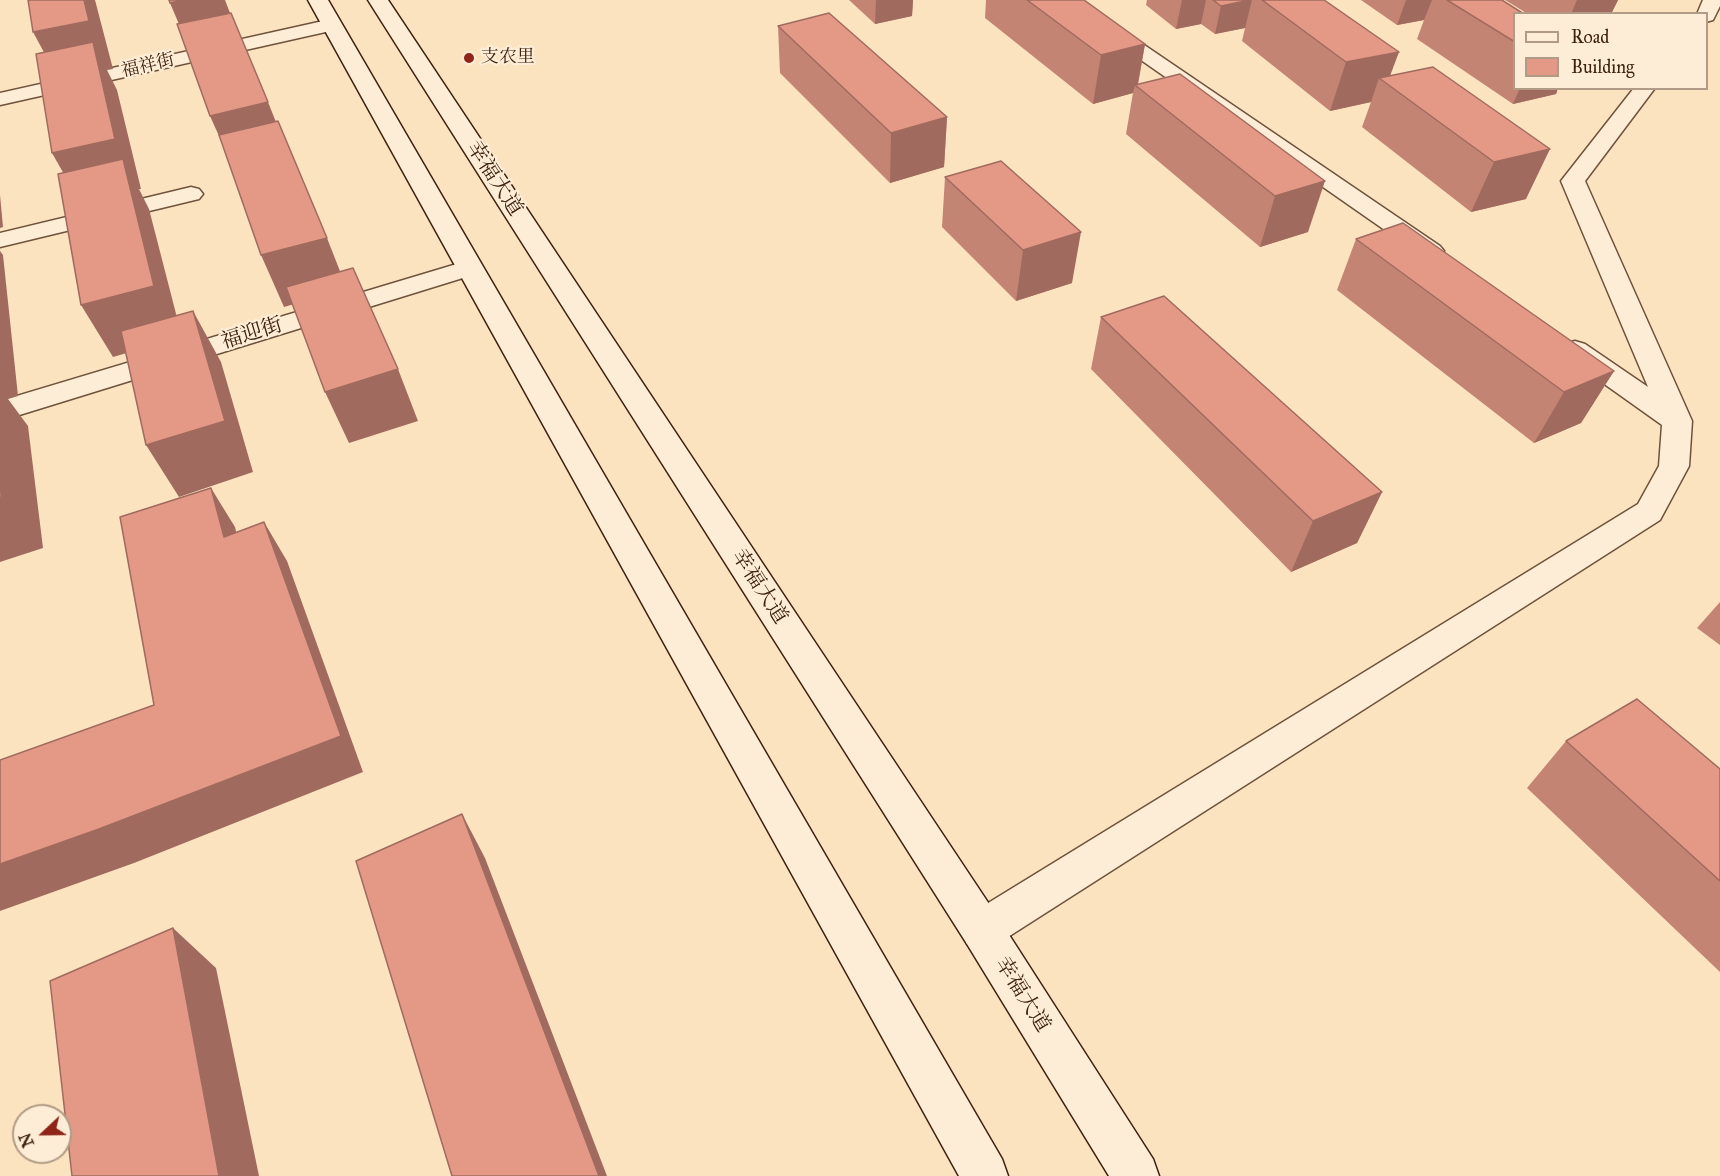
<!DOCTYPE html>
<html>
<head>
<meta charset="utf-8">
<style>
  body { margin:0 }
  #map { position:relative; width:1720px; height:1176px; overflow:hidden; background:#fce3c0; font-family:"IM FELL Great Primer",serif }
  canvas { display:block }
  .legend { position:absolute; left:1513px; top:12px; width:195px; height:78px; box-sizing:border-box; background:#fdedd6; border:2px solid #b19b86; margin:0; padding:8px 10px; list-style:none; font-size:18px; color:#3e210f }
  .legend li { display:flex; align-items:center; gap:12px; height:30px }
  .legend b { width:30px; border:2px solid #b19b86 }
  .north { position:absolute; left:12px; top:1104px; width:60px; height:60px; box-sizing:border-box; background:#fdedd6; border:2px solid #b19b86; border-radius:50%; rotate:248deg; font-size:16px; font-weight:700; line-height:24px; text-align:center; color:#3e210f }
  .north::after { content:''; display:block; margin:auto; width:21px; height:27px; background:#8f2418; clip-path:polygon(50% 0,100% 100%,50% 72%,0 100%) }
</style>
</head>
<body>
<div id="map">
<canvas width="1720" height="1176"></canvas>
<ul class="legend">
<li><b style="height:8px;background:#fdedd6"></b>Road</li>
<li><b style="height:16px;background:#e49987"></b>Building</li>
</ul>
<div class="north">N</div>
</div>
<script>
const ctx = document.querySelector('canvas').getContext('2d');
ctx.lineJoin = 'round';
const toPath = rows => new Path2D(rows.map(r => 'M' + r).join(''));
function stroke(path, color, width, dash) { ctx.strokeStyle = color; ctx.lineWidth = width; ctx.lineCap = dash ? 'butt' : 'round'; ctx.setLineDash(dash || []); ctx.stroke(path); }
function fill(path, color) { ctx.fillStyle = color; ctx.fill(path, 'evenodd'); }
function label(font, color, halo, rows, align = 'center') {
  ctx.font = font + ' "IM FELL Great Primer","Noto Serif SC",serif'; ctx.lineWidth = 4.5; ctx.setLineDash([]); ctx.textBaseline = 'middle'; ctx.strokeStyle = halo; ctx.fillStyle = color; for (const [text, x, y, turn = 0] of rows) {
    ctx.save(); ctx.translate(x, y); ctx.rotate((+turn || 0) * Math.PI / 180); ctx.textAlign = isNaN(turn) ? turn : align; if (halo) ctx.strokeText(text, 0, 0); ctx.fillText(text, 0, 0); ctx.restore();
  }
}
const minor = toPath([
  [1055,0,1078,0,1440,246,1444,251,1440,256,1431,259,1422,256,1055,0],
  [1703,0,1720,0,1720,6,1713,20,1706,22,1706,14,1697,14,1703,0],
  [332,19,339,21,342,25,339,29,0,105,0,93,332,19],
  [1634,88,1655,88,1585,181,1692,421,1689,466,1660,520,997,944,982,950,967,944,961,930,967,916,1638,504,1659,466,1662,425,1565,356,1561,350,1565,344,1575,341,1585,344,1648,387,1561,181,1634,88],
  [191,187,199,189,203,194,199,199,0,247,0,233,191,187],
  [470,260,479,263,483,268,479,273,0,421,0,401,470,260]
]);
const secondary = toPath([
  [308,0,328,0,1002,1159,1008,1176,959,1176,308,0],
  [368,0,388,0,997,916,1153,1159,1159,1176,1109,1176,967,944,368,0]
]);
stroke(minor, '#6e523b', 3);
stroke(secondary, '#3e210f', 3);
fill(minor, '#fdedd6');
fill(secondary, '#fdedd6');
fill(toPath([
  [849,0,913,0,912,16,875,24],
  [986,0,1084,0,1145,44,1138,85,1180,74,1308,232,1260,247,1126,134,1133,93,1093,104,985,18],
  [1147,0,1324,0,1390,76,1433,67,1526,199,1471,212,1362,127,1371,102,1330,111,1242,41,1245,28,1215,34,1201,24,1176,29,1146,5],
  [1361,0,1502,0,1515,14,1515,88,1558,88,1556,94,1513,104,1417,39,1424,20,1397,25],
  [1505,0,1618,0,1611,14,1528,14],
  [778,26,947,117,944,167,890,183,780,73],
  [945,177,1072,283,1016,301,942,227],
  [1356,239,1614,371,1581,423,1534,443,1337,290],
  [1101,317,1382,492,1357,543,1291,572,1091,369],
  [1720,602,1720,645,1697,628],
  [1566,741,1720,769,1720,972,1527,788]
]), '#c48474');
fill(toPath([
  [84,0,95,0,113,69,107,70,117,90,141,189,139,189,149,209,182,337,113,357,81,305,81,204,52,153,59,80,33,32],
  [183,0,225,0,240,39,190,50,170,3],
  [876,0,913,0,912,16,875,24],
  [1182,0,1206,0,1201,24,1176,29],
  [1252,0,1245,28,1215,34,1221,6],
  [1406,0,1432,0,1424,20,1397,25],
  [1577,0,1618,0,1611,14,1571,14],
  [1145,44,1137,88,1135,85,1133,93,1093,104,1101,55],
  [1399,52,1387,84,1379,78,1371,102,1330,111,1346,62],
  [1520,88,1558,88,1556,94,1513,104],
  [268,102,288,152,232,165,210,116],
  [947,117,944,167,890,183,891,133],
  [1550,149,1526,199,1471,212,1494,162],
  [1325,181,1308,232,1260,247,1275,196],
  [0,195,3,227,0,228],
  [1081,232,1072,283,1016,301,1023,250],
  [327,238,347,289,284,307,261,255],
  [0,251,3,255,18,396,8,399,28,426,43,548,0,562],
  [193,311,221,362,253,472,179,497,146,445],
  [398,369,418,421,349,443,325,392],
  [1614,371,1581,423,1534,443,1564,392],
  [211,488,235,527,247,576,224,537],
  [1382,492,1357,543,1291,572,1313,521],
  [264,522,287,561,363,772,134,863,0,911,0,864,99,829],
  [462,814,485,858,607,1176,599,1176],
  [173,928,216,968,259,1176,219,1176]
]), '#a06b5e');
const building = toPath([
  [28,0,84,0,89,21,33,32,28,0],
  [169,0,183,0,170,3,169,0],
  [1027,0,1084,0,1145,44,1101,55,1027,0],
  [1213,0,1250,0,1221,6,1213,0],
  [1262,0,1324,0,1399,52,1346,62,1262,0],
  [1447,0,1502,0,1524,14,1515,14,1515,42,1447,0],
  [231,13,268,102,210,116,177,24,231,13],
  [829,13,947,117,891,133,778,26,829,13],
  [93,42,115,139,52,153,36,54,93,42],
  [1433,67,1550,149,1494,162,1379,78,1433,67],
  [1180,74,1325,181,1275,196,1135,85,1180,74],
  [278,121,327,238,261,255,219,135,278,121],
  [123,159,154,286,81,305,58,174,123,159],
  [1001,161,1081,232,1023,250,945,177,1001,161],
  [1403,223,1614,371,1564,392,1356,239,1403,223],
  [353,268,398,369,325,392,286,287,353,268],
  [1164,296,1382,492,1313,521,1101,317,1164,296],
  [193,311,225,421,146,445,121,331,193,311],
  [0,476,2,497,0,498,0,476],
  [211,488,224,537,264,522,341,736,99,829,0,864,0,760,154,705,120,517,211,488],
  [1637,699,1720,769,1720,881,1566,741,1637,699],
  [462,814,599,1176,452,1176,356,861,462,814],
  [173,928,219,1176,72,1176,50,981,173,928]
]);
fill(building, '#e49987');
stroke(building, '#a06b5e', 1.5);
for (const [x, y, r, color] of [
  [469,58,6,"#8f2418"]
]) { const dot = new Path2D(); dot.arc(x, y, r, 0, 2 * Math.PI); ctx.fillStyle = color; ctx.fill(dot); stroke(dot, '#fdedd6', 2); }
label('18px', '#3e210f', '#fdedd6', [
  ["支农里",481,58]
], 'left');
label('18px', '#3e210f', '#fdedd6', [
  ["福祥街",148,66,-13]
]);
label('21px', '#3e210f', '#fdedd6', [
  ["幸福大道",494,179,57],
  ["福迎街",252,334,-17],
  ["幸福大道",759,587,57],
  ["幸福大道",1022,995,58]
]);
</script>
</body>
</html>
